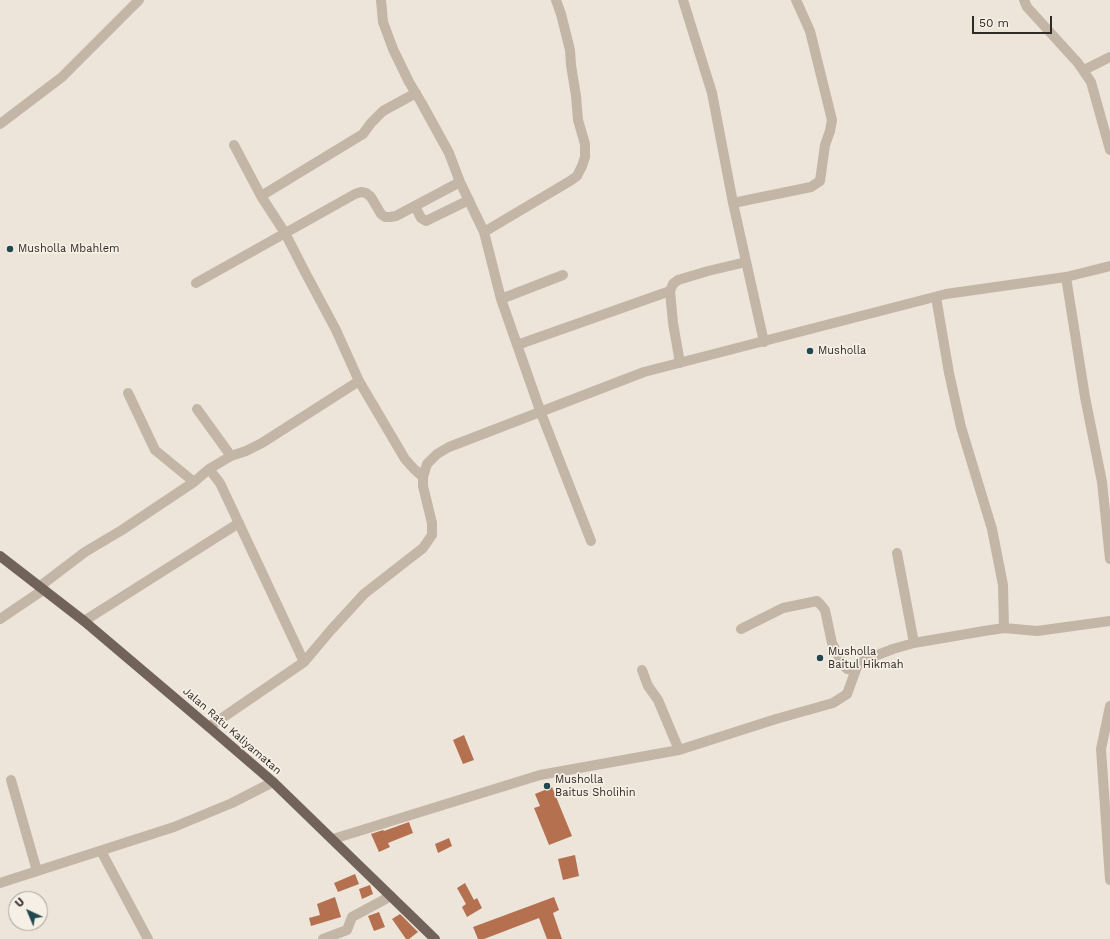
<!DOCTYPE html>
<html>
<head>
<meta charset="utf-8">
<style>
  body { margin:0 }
  #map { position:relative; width:1110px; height:939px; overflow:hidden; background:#ede5da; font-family:"Work Sans",sans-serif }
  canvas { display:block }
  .north { position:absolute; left:8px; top:891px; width:40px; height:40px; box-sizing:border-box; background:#f6efe5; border:1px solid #a7a199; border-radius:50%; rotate:316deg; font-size:11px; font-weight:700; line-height:16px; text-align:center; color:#312b27 }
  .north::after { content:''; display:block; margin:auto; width:14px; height:18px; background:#22474c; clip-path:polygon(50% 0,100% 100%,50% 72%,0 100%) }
  .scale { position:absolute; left:972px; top:16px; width:80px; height:18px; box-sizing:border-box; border:2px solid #312b27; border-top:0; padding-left:5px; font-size:12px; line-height:14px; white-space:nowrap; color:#312b27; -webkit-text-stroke:3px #f6efe5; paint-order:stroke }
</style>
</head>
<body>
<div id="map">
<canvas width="1110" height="939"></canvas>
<div class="north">U</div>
<div class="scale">50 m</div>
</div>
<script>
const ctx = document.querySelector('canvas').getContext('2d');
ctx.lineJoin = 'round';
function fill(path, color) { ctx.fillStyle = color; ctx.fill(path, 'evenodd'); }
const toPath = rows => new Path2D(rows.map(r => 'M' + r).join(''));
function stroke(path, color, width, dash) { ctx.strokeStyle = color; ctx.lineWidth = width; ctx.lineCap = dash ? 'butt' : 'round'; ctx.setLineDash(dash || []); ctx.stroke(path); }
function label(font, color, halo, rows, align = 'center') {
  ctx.font = font + ' "Work Sans",sans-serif'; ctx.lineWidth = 3.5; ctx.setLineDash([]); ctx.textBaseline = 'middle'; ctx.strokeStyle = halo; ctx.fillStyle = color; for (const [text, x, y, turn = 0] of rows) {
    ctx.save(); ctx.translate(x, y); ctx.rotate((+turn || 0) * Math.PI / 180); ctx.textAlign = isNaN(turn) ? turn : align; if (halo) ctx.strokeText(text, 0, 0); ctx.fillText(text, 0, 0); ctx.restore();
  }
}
fill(toPath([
  [464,735,474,760,463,764,453,740],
  [552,787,572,836,549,845,534,808,540,806,535,794],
  [409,822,413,833,388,843,390,847,379,852,371,834,383,830,384,831],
  [449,838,452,846,438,853,435,844],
  [575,855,579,876,563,880,558,859],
  [355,874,359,884,338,892,334,883],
  [465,883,474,900,477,898,482,908,467,917,462,907,466,904,457,888],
  [370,885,373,894,362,899,359,889],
  [335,897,341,917,311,926,309,918,320,915,317,904],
  [554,897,559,910,553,913,562,939,547,939,539,918,484,939,478,939,473,927],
  [379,912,385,927,374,931,368,916],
  [400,914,418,932,409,939,406,939,392,919]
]), '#b57050');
stroke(toPath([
  [381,0,383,22,393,49,409,82,421,102,449,153,460,182,484,232,501,299,541,413,591,541],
  [683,0,712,93,733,203,764,342],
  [1024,0,1027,7,1078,63,1091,82,1110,150],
  [1084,70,1110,57],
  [0,124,62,77,139,0],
  [234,145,261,196,285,233,305,272,336,330,359,381,405,459,414,469,423,477],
  [261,196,363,134,371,123,383,111,416,93],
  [733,203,811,187,820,181,825,145,830,131,832,120,810,31,796,0],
  [415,206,421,218,426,221,469,200],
  [484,232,570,181,577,176,582,166,585,157,585,144,578,120,576,96,571,65,570,50,561,14,556,0],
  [1066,277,1085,397,1102,482,1110,559],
  [196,283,355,194,361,192,366,193,371,197,381,214,385,217,390,217,396,216,460,182],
  [670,291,673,323,680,363],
  [936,297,949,373,961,427,992,529,1003,585,1004,628],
  [501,299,563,275],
  [517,345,670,291,673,284,678,280,708,271,746,262],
  [128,393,155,450,194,482],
  [197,409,231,456],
  [209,469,231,456,246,451,262,443,359,381],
  [897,553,914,643],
  [39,587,85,552,122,530,194,482,209,469,220,483,304,662],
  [0,619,43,590],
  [84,621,239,523],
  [741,629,783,608,817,601,821,605,825,610,832,643,842,664,847,669,855,671],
  [642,670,648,686,658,700,679,750],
  [1110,706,1101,749,1110,880],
  [209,727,304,662,331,630,364,594,423,548,432,535,432,523,423,486,423,477,427,464,437,454,449,447,644,372,946,294,1066,277,1110,266],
  [11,780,37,871],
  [333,839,540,775,679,750,776,719,833,703,847,694,858,664,867,659,893,649,914,643,984,631,1004,628,1037,631,1110,621],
  [101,851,148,939],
  [0,883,174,827,232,803,273,782],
  [323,939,347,930,352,917,391,896]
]), '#c3b6a7', 10);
stroke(toPath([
  [0,556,84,621,209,727,273,782,435,939]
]), '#71635a', 10);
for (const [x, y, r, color] of [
  [10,249,4,"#22474c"],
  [810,351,4,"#22474c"],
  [820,658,4,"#22474c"],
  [547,786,4,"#22474c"]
]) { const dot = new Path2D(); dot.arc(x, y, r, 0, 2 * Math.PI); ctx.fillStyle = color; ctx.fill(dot); stroke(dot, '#f6efe5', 1.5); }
label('11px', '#312b27', '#f6efe5', [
  ["Musholla Mbahlem",18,249],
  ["Musholla",818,351],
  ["Musholla",828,652],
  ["Baitul Hikmah",828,665],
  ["Musholla",555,780],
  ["Baitus Sholihin",555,793]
], 'left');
label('11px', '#312b27', '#f6efe5', [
  ["Jalan Ratu Kaliyamatan",232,731,41]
]);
</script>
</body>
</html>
